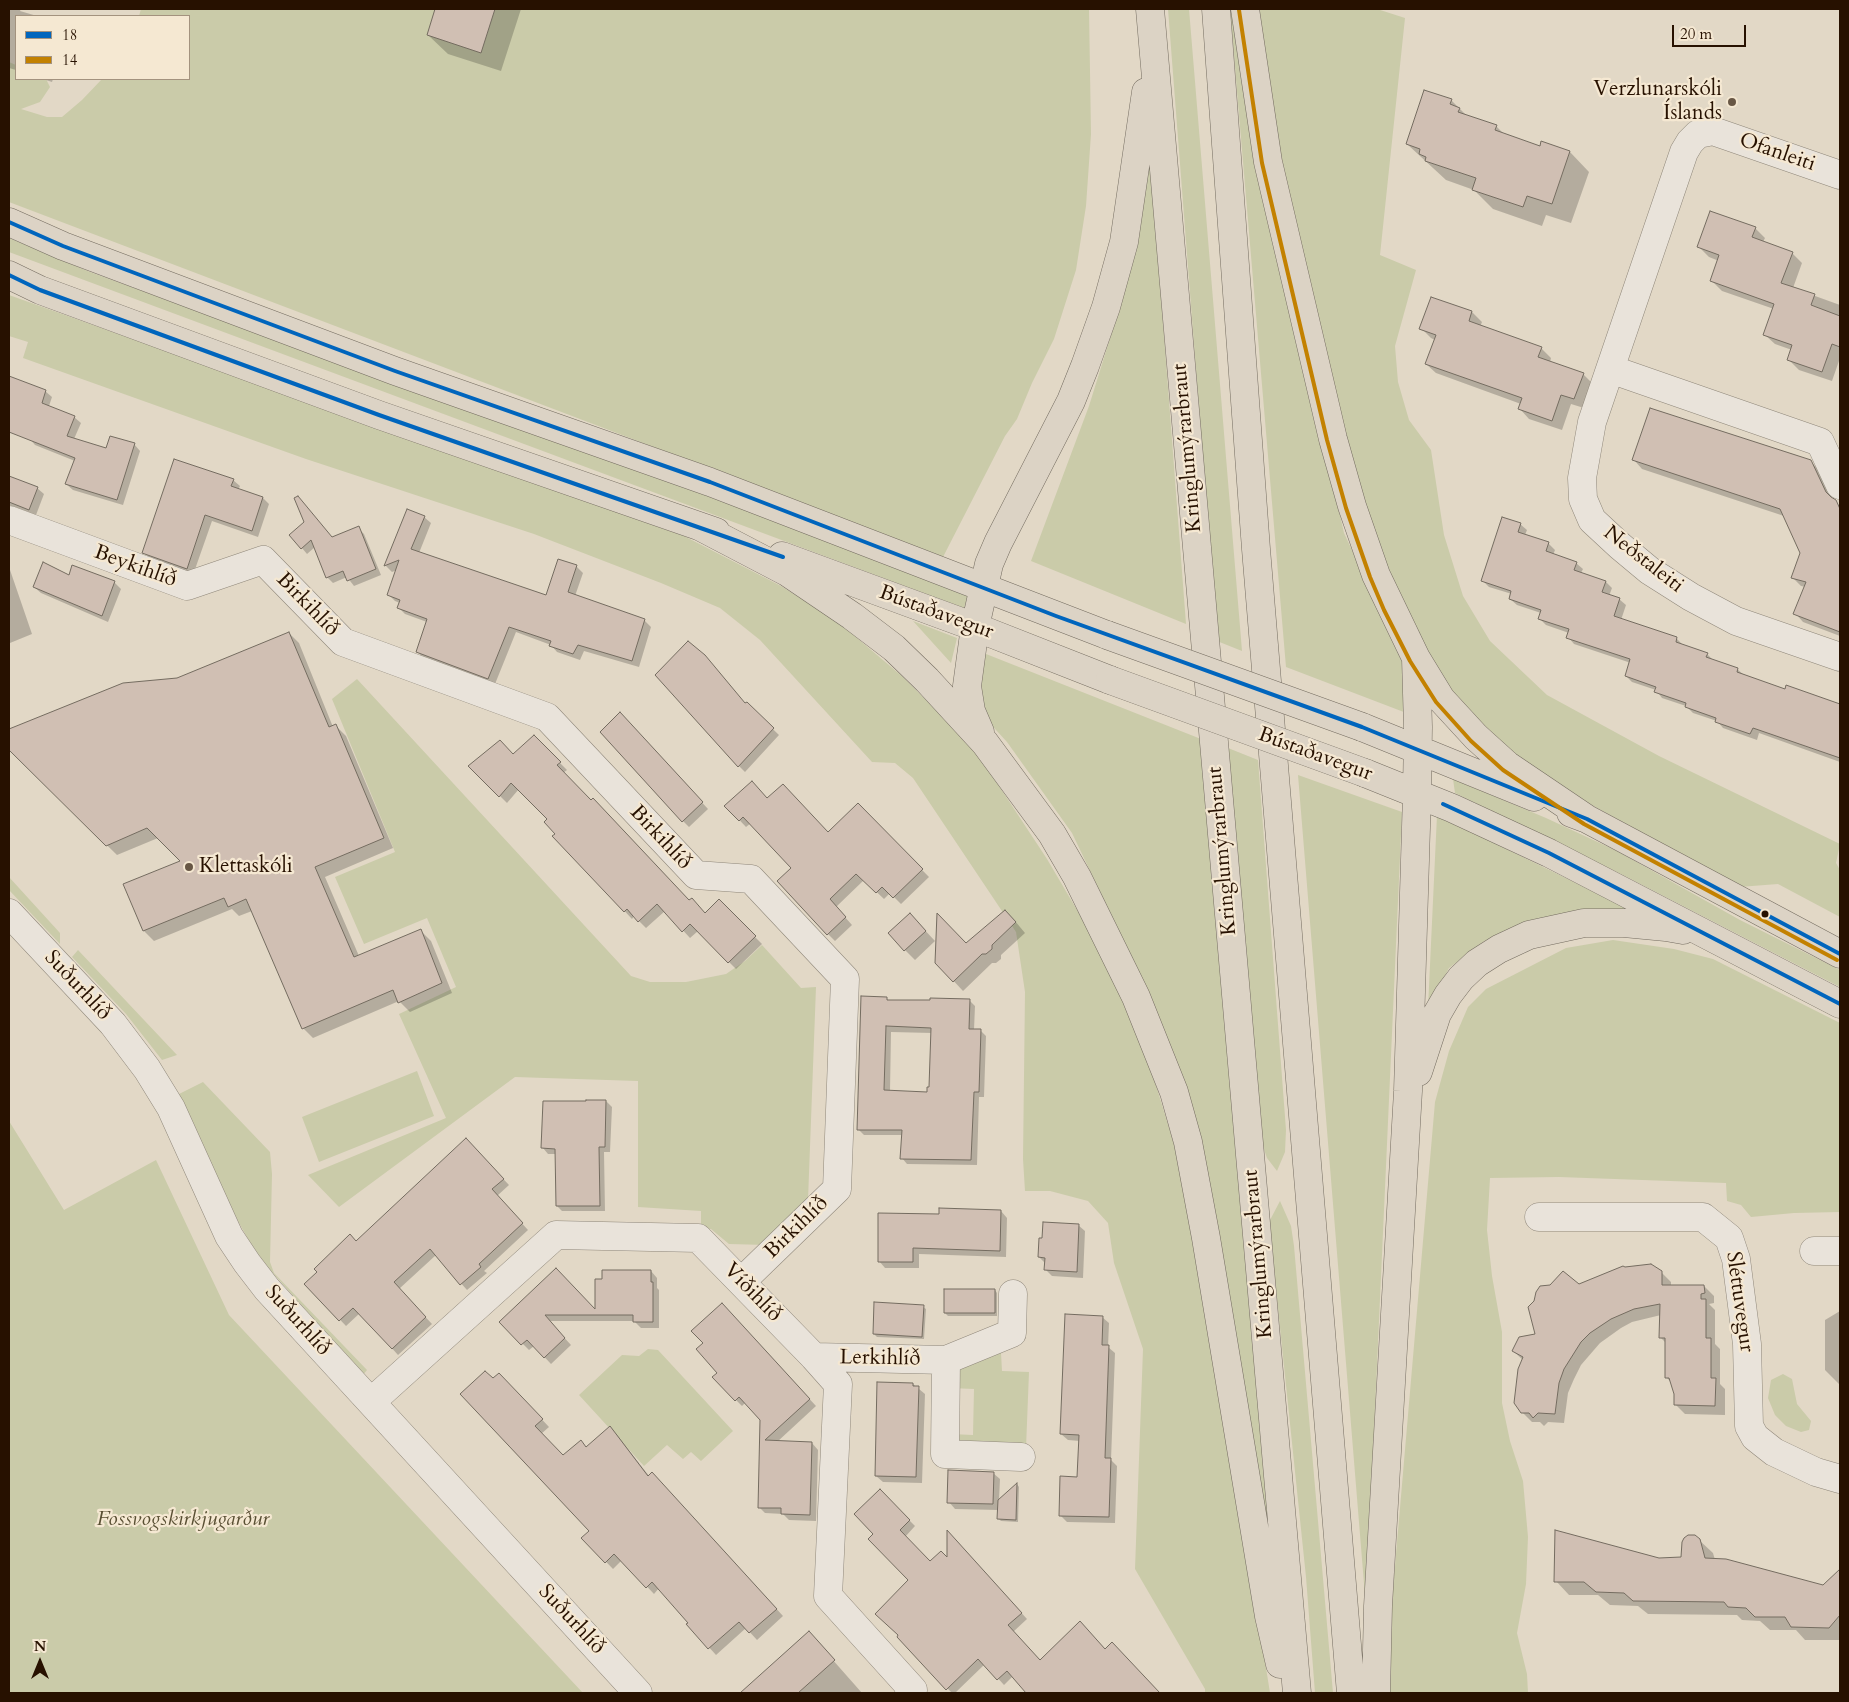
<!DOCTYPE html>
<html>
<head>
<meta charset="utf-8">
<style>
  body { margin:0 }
  #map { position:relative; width:1849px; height:1702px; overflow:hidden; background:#e2d8c6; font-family:Cardo,serif }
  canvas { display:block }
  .frame { position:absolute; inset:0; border:10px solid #271100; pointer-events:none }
  .legend { position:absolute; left:15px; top:15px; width:175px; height:65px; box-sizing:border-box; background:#f5e8d2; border:1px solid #a3927e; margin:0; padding:6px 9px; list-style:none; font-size:15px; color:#271100 }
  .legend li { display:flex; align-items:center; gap:10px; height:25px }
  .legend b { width:25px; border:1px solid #a3927e }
  .north { position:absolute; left:15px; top:1637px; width:50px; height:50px; -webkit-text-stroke:4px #f5e8d2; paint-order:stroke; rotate:0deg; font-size:14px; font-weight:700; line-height:20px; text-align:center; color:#271100 }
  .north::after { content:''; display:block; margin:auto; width:18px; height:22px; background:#271100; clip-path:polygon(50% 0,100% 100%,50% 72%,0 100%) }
  .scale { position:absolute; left:1672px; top:25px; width:74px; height:22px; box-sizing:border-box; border:2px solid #271100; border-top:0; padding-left:6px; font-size:15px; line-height:18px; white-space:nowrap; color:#271100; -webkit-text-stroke:4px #f5e8d2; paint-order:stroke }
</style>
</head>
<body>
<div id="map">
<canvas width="1849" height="1702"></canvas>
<div class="frame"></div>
<ul class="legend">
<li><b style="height:6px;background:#0065bd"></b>18</li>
<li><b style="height:6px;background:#c38100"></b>14</li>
</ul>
<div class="north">N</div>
<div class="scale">20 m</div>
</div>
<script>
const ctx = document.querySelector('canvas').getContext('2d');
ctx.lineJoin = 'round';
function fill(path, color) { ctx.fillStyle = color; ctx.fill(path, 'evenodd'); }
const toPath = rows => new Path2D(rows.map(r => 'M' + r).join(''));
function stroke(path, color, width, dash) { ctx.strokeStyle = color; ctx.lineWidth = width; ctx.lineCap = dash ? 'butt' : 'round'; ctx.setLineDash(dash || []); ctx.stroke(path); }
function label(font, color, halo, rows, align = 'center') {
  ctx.font = font + ' Cardo,serif'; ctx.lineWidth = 4.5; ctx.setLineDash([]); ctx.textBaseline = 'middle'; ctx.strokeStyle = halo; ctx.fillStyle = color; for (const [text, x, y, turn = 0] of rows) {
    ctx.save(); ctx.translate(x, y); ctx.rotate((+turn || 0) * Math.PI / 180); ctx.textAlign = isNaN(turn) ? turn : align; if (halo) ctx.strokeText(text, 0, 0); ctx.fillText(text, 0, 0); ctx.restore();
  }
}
fill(toPath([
  [141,9,1089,9,1091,134,1086,206,1076,270,1054,339,1032,383,1017,419,1005,436,943,557,9,202,9,62,16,65,16,79,46,79,50,87,40,102,21,109,47,117,62,117,82,100,102,79,189,79,189,16,139,16],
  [1168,9,1189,9,1242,651,1217,641],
  [1230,9,1232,9,1308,374,1344,533,1409,673,1409,714,1286,667],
  [1257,9,1377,9,1405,18,1380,255,1416,270,1395,346,1398,382,1409,420,1431,450,1444,535,1463,596,1490,641,1547,695,1659,756,1840,844,1836,863,1840,870,1840,917,1778,884,1739,887,1590,804,1522,760,1475,719,1436,672,1373,543,1339,413,1274,127],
  [1149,138,1186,624,1031,561,1089,406,1120,306],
  [9,238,90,272,665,480,969,594,964,608,9,252],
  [9,295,684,536,781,586,837,621,903,677,974,748,1047,859,1120,983,1151,1069,1185,1180,1216,1351,1270,1693,1205,1693,1205,1689,1135,1569,1143,1349,1114,1263,1108,1223,1088,1201,1050,1191,1025,1191,1023,1159,1025,992,1016,932,913,778,895,763,872,762,760,640,720,608,661,583,534,534,306,459,23,358,28,342,9,336],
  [913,621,957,638,951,663],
  [981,652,1201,739,1278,1600,1242,1386,1124,942,1072,833,1007,742,985,718,977,682],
  [357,679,631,976,650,982,686,982,726,974,745,961,762,945,801,988,816,987,808,1200,766,1245,729,1244,711,1229,701,1229,701,1211,638,1207,638,1081,515,1077,339,1207,308,1175,446,1118,399,1014,456,987,427,918,364,944,335,877,395,852,332,699],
  [1223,746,1258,760,1286,1130,1285,1152,1277,1171,1267,1158,1258,1132],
  [1298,775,1402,812,1366,1608],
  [1453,779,1546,818,1617,851,1740,920,1840,970,1840,987,1623,875,1455,793],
  [1437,815,1639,914,1535,922,1483,942,1449,968,1428,1008],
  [9,877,60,933,60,944,9,890],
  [1613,940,1674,949,1713,959,1840,1023,1840,1212,1794,1213,1751,1217,1741,1205,1727,1201,1726,1183,1559,1177,1490,1178,1487,1230,1492,1276,1502,1332,1502,1403,1510,1441,1523,1481,1528,1537,1526,1584,1517,1633,1527,1674,1528,1693,1387,1693,1388,1647,1435,1102,1449,1051,1468,1007,1486,989,1566,948],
  [78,950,177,1055,162,1060,126,1014,72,957],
  [417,1071,434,1116,319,1162,302,1117],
  [203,1082,270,1152,272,1174,270,1262,274,1273,367,1370,363,1375,257,1255,229,1205,179,1094],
  [9,1121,64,1210,156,1160,229,1315,583,1693,9,1693],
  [1280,1201,1291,1226,1294,1246,1333,1693,1315,1693,1306,1577,1269,1222],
  [648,1349,658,1350,733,1431,701,1461,691,1452,683,1459,667,1445,644,1466,579,1395,622,1355,639,1356],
  [988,1353,1001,1353,1002,1371,1029,1372,1026,1448,958,1445,951,1434,973,1435,974,1389,950,1388,951,1370],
  [1783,1374,1792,1379,1797,1404,1811,1421,1809,1430,1801,1432,1786,1426,1775,1415,1768,1398,1771,1380]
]), '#cacba9');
fill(toPath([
  [9,9,21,9,20,11,37,16,16,16,16,70,9,68],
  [436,9,521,9,501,71,448,54,428,35],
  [43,79,53,79,52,82],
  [1451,100,1467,116,1496,126,1505,135,1540,147,1570,152,1589,172,1571,223,1546,215,1542,226,1493,209,1474,190,1446,180,1407,144],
  [1755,228,1765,238,1763,242,1792,253,1802,263,1793,288,1840,305,1840,358,1832,381,1799,370,1789,360,1792,350,1775,344,1765,335,1774,309,1722,291,1712,281,1719,261,1709,257,1699,247],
  [1431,298,1472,312,1482,322,1480,327,1541,348,1551,358,1550,362,1583,374,1593,384,1584,408,1571,404,1562,430,1529,419,1520,409,1521,404,1436,373,1426,364,1435,340,1431,338,1421,328],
  [9,377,45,391,52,397,49,406,74,417,81,423,74,439,107,450,134,444,140,451,123,505,73,490,66,484,75,461,35,445,29,438,9,430],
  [1634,460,1811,462,1820,471,1833,500,1840,506,1840,636,1803,622,1795,613,1806,587,1801,586,1792,577,1802,553,1784,516,1642,469],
  [9,477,37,488,44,494,36,515,9,505],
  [233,480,240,486,238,490,263,498,269,504,258,537,212,521,193,575,150,559,144,552],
  [408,510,424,517,431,523,419,553,547,596,576,566,583,573,575,596,644,620,651,627,639,667,584,651,580,660,557,652,551,645,516,632,495,684,424,659,418,652,427,622,405,614,399,608,400,603,395,601,389,595,397,570,392,572,386,566],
  [1520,524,1527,530,1525,535,1548,543,1555,550,1553,555,1576,563,1583,569,1581,573,1606,582,1612,588,1609,596,1619,599,1626,605,1621,620,1677,639,1684,646,1707,654,1714,661,1737,669,1744,675,1786,690,1787,687,1840,705,1840,762,1759,733,1757,740,1723,728,1717,721,1693,713,1686,706,1662,698,1656,690,1632,682,1626,676,1631,663,1574,644,1568,637,1569,633,1546,625,1539,618,1541,613,1517,605,1510,599,1512,594,1489,587,1482,580],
  [358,528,364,534,381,575,354,586,347,577,333,583,327,577,315,547,307,554,291,535,332,538],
  [9,567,32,634,10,643,9,642],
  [70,576,114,582,121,589,108,622,41,593,34,587],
  [289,633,299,643,333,727,336,726,346,736,393,848,325,877,359,956,420,930,431,941,452,993,410,1012,399,1001,313,1038,303,1028,252,911,239,916,232,909,154,941,144,931,182,861,158,838,117,855,9,749,9,730,123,685,177,679],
  [746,704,747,704,779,735,745,772,739,766],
  [626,720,708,809,689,827,683,821],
  [534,737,567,770,563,773,689,902,705,914,719,901,762,944,736,969,698,931,690,938,665,911,646,928,634,916,632,919,554,836,557,834,549,819,519,789,507,803,470,766,513,755],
  [768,800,828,834,858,805,929,877,901,904,890,893,884,899,864,880,836,907,852,925,835,941,828,934,792,868,751,823,746,827,726,806],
  [1015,921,1025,933,1001,955,1001,959,996,963,992,963,963,991,936,962,966,945],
  [920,925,935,941,915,960,905,950],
  [886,998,889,1001,969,1000,975,1006,974,1030,980,1030,986,1036,984,1097,979,1097,977,1165,907,1164,902,1158,903,1135,864,1135,858,1129],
  [891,1032,932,1033,930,1088,928,1094,890,1091],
  [606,1101,612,1107,610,1152,604,1152,605,1211,562,1211,557,1206,556,1154,548,1154,543,1148],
  [472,1146,509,1185,497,1196,528,1230,484,1271,487,1273,467,1290,436,1255,399,1289,432,1324,398,1355,360,1313,346,1326,306,1284],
  [1001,1211,1007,1218,1006,1257,919,1254,919,1268,885,1268,879,1261,940,1215],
  [1078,1225,1085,1231,1083,1278,1052,1276,1046,1270,1046,1264,1039,1257],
  [556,1270,596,1312,604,1280,651,1271,657,1278,657,1288,659,1290,659,1328,641,1328,634,1321,549,1321,571,1345,551,1364,534,1346,529,1350,501,1322],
  [1661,1272,1671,1282,1671,1286,1704,1286,1714,1296,1714,1303,1709,1304,1715,1310,1715,1344,1720,1349,1720,1384,1725,1389,1725,1415,1685,1414,1676,1405,1673,1384,1666,1377,1666,1343,1660,1337,1661,1315,1632,1322,1621,1328,1600,1343,1581,1365,1574,1379,1568,1393,1564,1423,1548,1422,1544,1426,1540,1422,1532,1422,1522,1412,1523,1360,1513,1351,1536,1335,1578,1286],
  [995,1290,997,1293,997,1316,948,1316,945,1313],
  [923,1307,926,1309,924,1339,877,1337,874,1334],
  [728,1311,816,1406,777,1442,812,1443,818,1450,816,1521,789,1520,783,1514,765,1513,759,1507,762,1419,746,1402,742,1406,736,1400,718,1373,704,1343],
  [1840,1311,1840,1385,1825,1370,1825,1320],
  [1102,1317,1109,1323,1108,1347,1115,1353,1111,1460,1117,1466,1115,1523,1067,1522,1060,1515,1078,1478,1080,1441,1068,1440,1061,1434],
  [493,1380,506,1381,549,1427,541,1434,563,1457,617,1435,649,1476,659,1481,783,1616,757,1640,746,1628,716,1655,688,1624,690,1623,659,1588,654,1594,622,1560,613,1569,583,1538,591,1532],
  [913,1384,925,1394,922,1483,883,1482,876,1476],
  [993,1473,1000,1479,999,1500,1017,1484,1019,1487,1018,1522,1001,1521,998,1518,998,1510,955,1509,949,1502],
  [880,1491,915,1526,905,1537,930,1562,948,1560,953,1538,1027,1619,1013,1632,1040,1661,1106,1650,1112,1644,1159,1693,1028,1693,1013,1676,1004,1685,985,1664,955,1693,952,1693,898,1637,910,1580,875,1534],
  [1699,1540,1713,1553,1715,1560,1824,1586,1840,1571,1840,1640,1805,1640,1796,1630,1770,1630,1760,1621,1742,1620,1737,1615,1648,1614,1638,1606,1610,1605,1598,1595,1569,1595,1556,1581,1658,1559,1683,1558],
  [809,1633,862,1693,742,1693]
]), '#0003');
const building = toPath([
  [435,9,495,9,481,53,427,35,435,9],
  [1424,90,1452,99,1450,104,1460,108,1458,112,1497,125,1495,130,1540,146,1541,141,1570,151,1552,204,1527,196,1523,207,1472,190,1476,178,1425,161,1426,157,1419,154,1420,149,1406,144,1424,90],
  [1710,211,1756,227,1752,237,1793,252,1781,283,1815,294,1811,305,1840,316,1840,347,1832,344,1822,372,1787,360,1792,345,1763,335,1774,304,1710,281,1719,255,1697,247,1710,211],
  [1431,297,1472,311,1469,321,1542,347,1538,357,1584,373,1574,399,1561,395,1552,421,1518,409,1522,398,1425,364,1436,335,1419,329,1431,297],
  [9,376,46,390,42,403,75,416,67,436,106,448,110,436,135,443,117,500,65,484,75,458,9,432,9,376],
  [1650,408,1811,460,1826,492,1831,497,1836,500,1840,509,1840,632,1793,614,1806,582,1791,578,1800,553,1780,509,1632,460,1650,408],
  [174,459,234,479,231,486,263,497,252,531,205,515,187,569,142,553,174,459],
  [9,476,38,487,29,510,9,502,9,476],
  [298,496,332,537,359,526,376,569,347,581,343,571,326,578,311,540,301,549,289,535,304,522,294,498,298,496],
  [407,509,425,516,411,549,546,595,558,559,577,565,568,592,645,619,632,661,578,645,573,654,549,646,551,641,509,627,488,679,416,652,427,619,397,608,400,600,387,595,399,560,384,566,407,509],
  [1502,517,1521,523,1518,532,1549,542,1546,551,1577,562,1574,570,1606,581,1602,592,1620,598,1614,616,1677,637,1676,642,1708,653,1706,657,1738,668,1737,672,1785,689,1786,685,1840,704,1840,758,1753,728,1750,734,1715,722,1716,718,1685,707,1686,703,1654,692,1656,687,1625,676,1630,659,1566,638,1569,629,1538,619,1541,610,1509,599,1511,591,1481,581,1502,517],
  [43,562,69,575,72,565,115,581,102,616,33,587,43,562],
  [289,632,329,727,336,724,384,838,315,867,354,957,421,929,442,983,398,1003,393,990,302,1029,246,899,228,907,224,898,143,931,123,884,180,861,147,828,106,846,9,750,9,729,123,683,177,678,289,632],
  [688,641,705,655,745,703,747,702,774,728,738,767,655,675,688,641],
  [620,712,703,802,682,822,600,732,620,712],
  [534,735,561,762,557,765,591,800,593,798,689,900,692,898,705,913,719,899,756,936,728,963,690,924,682,932,657,904,638,922,627,909,624,912,552,836,555,834,544,822,547,819,511,783,499,797,468,766,500,740,513,754,534,735],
  [752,781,767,798,783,784,828,832,858,803,923,869,893,898,882,887,876,893,856,874,830,899,846,917,827,935,777,881,791,868,743,817,739,821,724,806,752,781],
  [1005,910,1016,922,992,945,992,949,986,954,982,954,953,982,935,963,937,913,966,943,1005,910],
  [910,913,926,931,904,951,888,933,910,913],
  [861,996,887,997,887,1000,930,1000,930,998,970,999,969,1029,981,1029,979,1092,974,1092,971,1160,900,1159,902,1130,857,1130,861,996],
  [886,1026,931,1028,929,1087,927,1087,927,1092,884,1090,886,1026],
  [586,1100,606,1100,605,1147,599,1147,600,1206,556,1206,555,1149,541,1148,543,1101,586,1101,586,1100],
  [466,1138,504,1179,492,1189,523,1223,479,1264,481,1267,460,1285,430,1249,394,1282,426,1317,392,1349,353,1308,339,1321,304,1284,317,1272,314,1269,350,1234,356,1241,466,1138],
  [939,1208,1001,1210,1000,1251,913,1248,913,1262,878,1262,878,1213,939,1214,939,1208],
  [1043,1222,1079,1224,1077,1272,1044,1270,1045,1258,1038,1257,1039,1238,1042,1238,1043,1222],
  [1651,1264,1662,1271,1662,1285,1704,1285,1705,1293,1701,1294,1701,1299,1706,1299,1706,1338,1711,1338,1711,1378,1716,1378,1715,1406,1674,1405,1674,1394,1669,1378,1665,1378,1665,1338,1659,1338,1660,1304,1634,1309,1611,1319,1590,1333,1581,1342,1564,1369,1559,1383,1555,1414,1538,1413,1533,1418,1529,1413,1521,1413,1514,1403,1518,1369,1523,1357,1512,1351,1519,1337,1535,1334,1528,1307,1534,1301,1536,1292,1540,1286,1550,1285,1563,1271,1579,1284,1623,1266,1625,1267,1651,1264],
  [556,1268,595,1309,595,1279,602,1279,602,1270,651,1270,651,1282,653,1282,653,1322,633,1322,633,1315,545,1315,565,1338,544,1358,527,1340,521,1345,499,1322,556,1268],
  [944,1289,995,1289,995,1313,944,1313,944,1289],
  [874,1302,924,1305,922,1337,873,1334,874,1302],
  [722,1303,810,1399,765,1440,812,1442,810,1515,781,1514,781,1508,758,1508,760,1420,739,1397,735,1401,712,1377,717,1373,696,1349,703,1343,691,1331,722,1303],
  [1065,1314,1103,1316,1102,1345,1109,1345,1105,1458,1111,1458,1109,1517,1059,1516,1060,1476,1077,1477,1079,1435,1060,1434,1065,1314],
  [485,1371,493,1378,499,1373,543,1419,535,1426,563,1455,581,1440,586,1447,610,1426,648,1476,652,1472,777,1609,749,1633,739,1622,708,1649,686,1624,688,1623,652,1582,646,1588,614,1554,605,1563,581,1538,589,1531,460,1394,485,1371],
  [877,1382,913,1383,913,1386,919,1386,916,1477,875,1476,877,1382],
  [948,1470,994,1472,993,1504,947,1503,948,1470],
  [1017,1483,1016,1520,997,1519,998,1500,1017,1483],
  [880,1489,910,1520,900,1530,930,1561,941,1551,947,1557,947,1530,1022,1613,1008,1625,1040,1660,1080,1621,1105,1649,1112,1642,1160,1693,1026,1693,1007,1671,997,1680,978,1659,946,1690,897,1637,898,1635,875,1614,908,1580,868,1539,873,1534,854,1514,880,1489],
  [1555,1530,1659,1558,1681,1557,1682,1542,1684,1538,1688,1535,1695,1535,1700,1539,1705,1558,1726,1559,1823,1585,1840,1569,1840,1615,1829,1628,1791,1627,1785,1617,1755,1617,1746,1608,1728,1607,1724,1602,1633,1601,1624,1593,1596,1592,1584,1582,1554,1582,1555,1530],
  [809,1631,835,1660,798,1693,740,1693,809,1631]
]);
fill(building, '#d0bfb3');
stroke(building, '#746c60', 1);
const minor = toPath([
  [1840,175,1713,131,1698,134,1690,142,1684,152,1592,422,1582,478,1583,499,1592,520,1620,546,1650,571,1691,597,1736,621,1840,657],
  [1610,369,1820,442,1840,485],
  [9,520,187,586,263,560,343,642,547,717,696,875,751,879,845,979,837,1189,741,1282],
  [9,913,113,1024,147,1069,171,1108,229,1236,247,1263,267,1289,638,1693],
  [1539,1217,1703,1217,1729,1238,1736,1259,1747,1344,1749,1426,1755,1437,1774,1452,1816,1472,1840,1479],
  [1814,1251,1840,1251],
  [814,1357,946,1360,945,1454,1021,1457],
  [946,1360,1012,1333,1013,1294],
  [371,1402,556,1235,698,1238,814,1357,838,1384,828,1596,913,1690,909,1693]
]);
const major = toPath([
  [1150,9,1297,1693],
  [1216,9,1256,549,1351,1693],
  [1245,9,1268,162,1333,439,1352,506,1376,575,1416,658,1441,699,1476,737,1507,765,1587,819],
  [9,222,63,246,395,371,710,482,1107,635],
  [9,275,40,290,379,415,716,532],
  [699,526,787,572,852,616,894,648,927,680,985,743,1052,834,1077,877,1136,997,1174,1092,1188,1142,1206,1238,1269,1616,1280,1664],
  [782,556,975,627,1110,680],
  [1362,727,1534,797],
  [980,732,971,711,967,686,975,627,989,564,998,543,1071,401,1085,366,1106,307,1124,242,1146,92],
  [1365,773,1452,808,1549,853,1840,1004],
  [1571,813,1587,819,1840,954],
  [1418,1072,1437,1014,1448,995,1461,978,1477,963,1499,949,1529,935,1584,923,1624,923,1666,927,1683,930],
  [1376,1693,1378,1606,1408,1091,1417,794,1418,727,1416,658]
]);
stroke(minor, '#8f877a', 29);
stroke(major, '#746c60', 29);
stroke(minor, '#e9e3da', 28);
stroke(major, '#dcd3c5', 28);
const majorBridge = toPath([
  [1107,635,1362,727],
  [1110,680,1365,773]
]);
stroke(majorBridge, '#746c60', 29, []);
stroke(majorBridge, '#dcd3c5', 28);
stroke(toPath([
  [9,222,63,246,395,371,710,482,1056,616,1362,727,1587,819,1840,954],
  [9,275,40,290,379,415,783,557],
  [1443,804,1549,853,1840,1004]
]), '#0065bd', 4);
stroke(toPath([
  [1239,10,1262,163,1327,440,1346,508,1370,577,1384,610,1410,661,1436,702,1471,741,1503,770,1584,824,1837,960]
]), '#c38100', 4);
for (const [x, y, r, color] of [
  [1732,102,5,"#685745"],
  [189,867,5,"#685745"],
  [1765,914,4.5,"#271100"]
]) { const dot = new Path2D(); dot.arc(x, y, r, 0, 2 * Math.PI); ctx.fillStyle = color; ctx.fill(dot); stroke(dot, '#f5e8d2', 2); }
label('21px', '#271100', '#f5e8d2', [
  ["Verzlunarskóli",1722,90],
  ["Íslands",1722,114],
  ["Klettaskóli",199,867,"left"]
], 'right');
label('21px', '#271100', '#f5e8d2', [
  ["Ofanleiti",1777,153,19],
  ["Kringlumýrarbraut",1188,448,-95],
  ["Neðstaleiti",1643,560,38],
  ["Beykihlíð",135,567,20],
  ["Birkihlíð",307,605,46],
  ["Bústaðavegur",936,613,20],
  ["Bústaðavegur",1315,755,20],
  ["Birkihlíð",660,838,47],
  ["Kringlumýrarbraut",1223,851,-95],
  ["Suðurhlíð",77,986,47],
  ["Birkihlíð",797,1228,-44],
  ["Kringlumýrarbraut",1259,1254,-95],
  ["Víðihlíð",752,1293,46],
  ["Sléttuvegur",1739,1302,82],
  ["Suðurhlíð",297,1321,48],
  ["Lerkihlíð",880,1359,1],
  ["Suðurhlíð",571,1620,47]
]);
label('italic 21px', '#594f33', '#f5e8d2', [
  ["Fossvogskirkjugarður",183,1520]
]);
</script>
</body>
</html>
